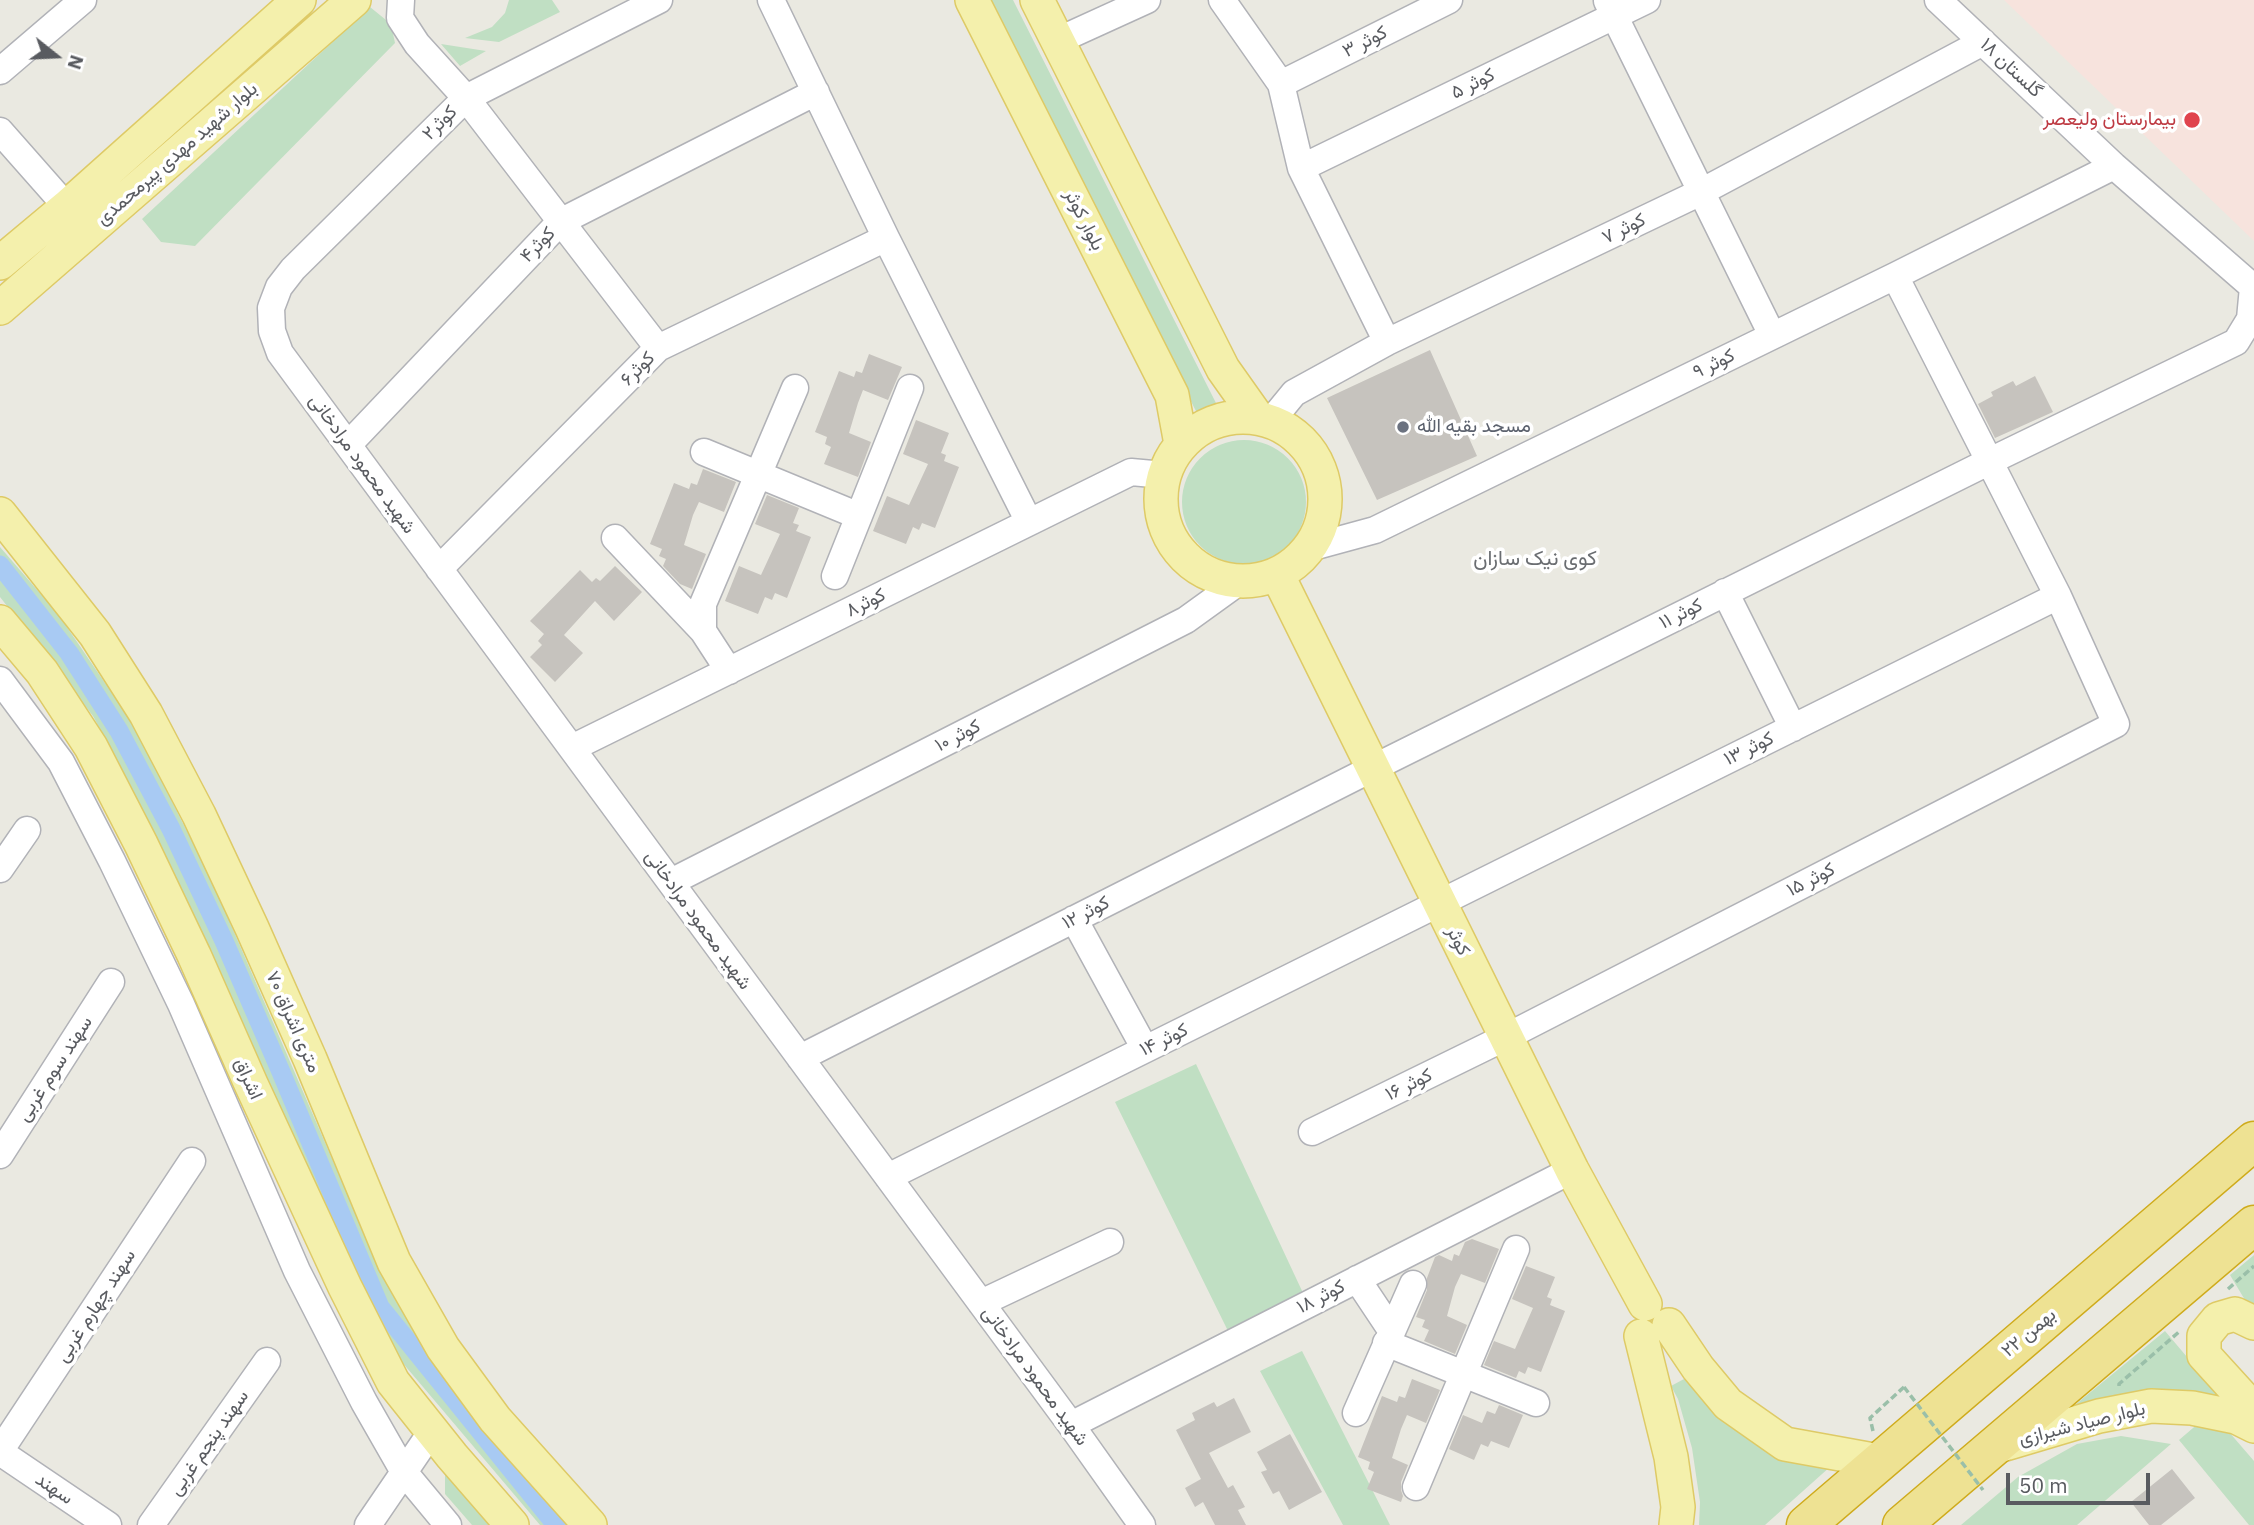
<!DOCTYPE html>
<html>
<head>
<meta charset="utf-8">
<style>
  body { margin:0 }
  #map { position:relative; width:2254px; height:1525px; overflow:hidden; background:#eae9e1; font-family:"IBM Plex Sans",sans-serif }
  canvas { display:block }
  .north { position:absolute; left:21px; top:21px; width:70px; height:70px; -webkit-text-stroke:5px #fff; paint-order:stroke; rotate:108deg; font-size:19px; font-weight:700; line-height:28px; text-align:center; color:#595b60 }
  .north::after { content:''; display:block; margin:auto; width:24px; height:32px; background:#595b60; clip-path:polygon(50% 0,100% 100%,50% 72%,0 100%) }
  .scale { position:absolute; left:2006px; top:1473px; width:144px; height:32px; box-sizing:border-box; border:4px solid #595b60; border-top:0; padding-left:9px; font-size:21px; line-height:24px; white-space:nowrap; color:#595b60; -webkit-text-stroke:5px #fff; paint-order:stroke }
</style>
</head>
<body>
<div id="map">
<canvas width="2254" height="1525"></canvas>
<div class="north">N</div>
<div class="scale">50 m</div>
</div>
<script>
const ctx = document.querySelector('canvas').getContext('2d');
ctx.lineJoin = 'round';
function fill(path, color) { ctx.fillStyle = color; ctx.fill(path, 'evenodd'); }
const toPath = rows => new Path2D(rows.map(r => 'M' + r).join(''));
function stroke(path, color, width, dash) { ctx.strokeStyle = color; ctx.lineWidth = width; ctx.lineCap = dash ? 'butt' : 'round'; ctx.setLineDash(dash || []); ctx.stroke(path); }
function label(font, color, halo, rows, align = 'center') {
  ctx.font = font + ' "IBM Plex Sans",Vazirmatn,sans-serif'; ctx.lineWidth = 7; ctx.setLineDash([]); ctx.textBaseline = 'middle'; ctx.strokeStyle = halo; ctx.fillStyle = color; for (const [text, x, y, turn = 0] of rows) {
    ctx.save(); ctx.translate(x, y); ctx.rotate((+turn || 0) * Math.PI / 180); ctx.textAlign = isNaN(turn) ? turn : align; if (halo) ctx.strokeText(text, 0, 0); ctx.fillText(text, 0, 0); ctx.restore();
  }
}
fill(toPath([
  [2004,0,2254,0,2254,241]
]), '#f7e3dd');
fill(toPath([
  [509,0,552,0,560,12,499,42,465,38,492,27,505,13],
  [986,0,1013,0,1218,407,1199,417],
  [370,7,391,24,395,43,195,246,161,242,142,219],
  [441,44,486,51,460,66],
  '1182 502a62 62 0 1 1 124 0a62 62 0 1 1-124 0Z',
  [0,547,58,614,133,724,212,881,384,1279,478,1418,567,1525,540,1525,390,1348,151,826,93,716,0,597],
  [1196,1064,1303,1293,1228,1331,1115,1102],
  [2254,1255,2254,1307,2248,1305,2230,1275],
  [2165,1331,2226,1403,2070,1409],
  [1302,1351,1390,1525,1343,1525,1260,1371],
  [1684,1379,1724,1418,1831,1466,1765,1525,1699,1525,1700,1502,1692,1448,1678,1399,1671,1386],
  [2200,1422,2229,1432,2254,1461,2254,1525,2249,1525,2179,1440],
  [2121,1436,2171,1444,2077,1525,1961,1525,2018,1477,2077,1444],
  [445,1473,490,1525,472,1525,445,1494]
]), '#c0dfc3');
stroke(toPath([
  [0,565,69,653,119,731,171,829,224,941,281,1072,380,1307,556,1525]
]), '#a8caf3', 19);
fill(toPath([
  [1430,350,1477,456,1377,500,1327,398],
  [869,354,902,367,888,400,863,390,858,403,849,433,871,442,858,477,824,464,831,447,825,444,827,437,815,432,839,371,854,377,856,371,862,373],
  [2035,376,2053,412,1995,438,1978,404,1993,396,1991,392,2013,381,2016,386],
  [916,420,949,433,941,453,946,455,944,461,959,467,935,528,922,523,919,530,913,527,906,544,873,531,887,496,909,505,928,464,903,454],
  [703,469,736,482,724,512,699,502,693,515,684,545,706,554,692,589,680,584,663,566,666,559,659,556,662,549,650,544,674,483,689,489,691,483,697,485],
  [767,495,799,508,793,523,799,525,796,531,811,537,787,598,775,593,772,600,765,597,758,614,725,601,739,566,761,575,780,534,755,524],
  [615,566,642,592,614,621,595,601,564,635,583,653,555,682,530,657,542,645,538,641,544,634,530,621,580,570,592,582,596,578,600,581],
  [1472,1239,1499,1249,1485,1283,1461,1274,1455,1287,1447,1316,1467,1325,1455,1354,1424,1341,1429,1330,1422,1327,1425,1320,1416,1317,1427,1290,1427,1278,1435,1257,1439,1255,1452,1261,1454,1254,1459,1256,1465,1242],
  [1526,1266,1555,1277,1547,1297,1552,1299,1550,1305,1565,1311,1541,1372,1528,1367,1525,1374,1519,1371,1516,1378,1484,1365,1494,1341,1515,1349,1533,1308,1512,1299],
  [1412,1379,1440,1390,1426,1423,1407,1415,1401,1429,1392,1458,1408,1465,1401,1482,1401,1490,1403,1496,1401,1502,1367,1489,1374,1472,1368,1469,1370,1462,1358,1457,1382,1396,1397,1402,1399,1396,1405,1398],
  [1234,1398,1251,1432,1209,1453,1228,1488,1233,1485,1245,1507,1238,1510,1246,1525,1215,1525,1203,1502,1195,1507,1185,1488,1201,1479,1176,1430,1195,1420,1192,1413,1214,1402,1217,1407],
  [1499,1405,1523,1415,1509,1448,1491,1441,1488,1447,1481,1444,1474,1460,1449,1449,1463,1415,1482,1423,1487,1411,1495,1414],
  [1290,1434,1322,1492,1289,1510,1279,1491,1273,1494,1261,1472,1267,1470,1257,1452],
  [2172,1469,2195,1498,2161,1525,2149,1525,2131,1502]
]), '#c6c3be');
const minor = toPath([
  [401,0,400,18,417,44,466,98,658,348],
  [659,0,466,98,293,269,279,287,271,308,272,331,280,353,1071,1425,1142,1525],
  [771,0,886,238,1029,522],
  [1222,0,1281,84,1301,168,1387,342],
  [1607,1,1772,335],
  [1057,41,1147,0],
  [0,71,83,0],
  [1281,84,1449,0],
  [0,131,67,207],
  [1301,168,1647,0],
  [1271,421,1294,393,1387,342,1701,192,1983,42],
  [348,445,560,222,816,92],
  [704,452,859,516],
  [615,538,703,631],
  [1309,548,1375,530,1895,276,2114,166],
  [439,569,658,348,886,238],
  [835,576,910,388],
  [1725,592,1793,728],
  [729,671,703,631,703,604,795,388],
  [0,680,61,762,112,861,181,1004,297,1271,364,1402,404,1472,448,1525],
  [572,748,1131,472,1164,475],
  [0,869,27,830],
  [671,882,1186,620,1240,581],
  [1074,919,1145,1049],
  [800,1058,1373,768,1990,461,2236,342,2250,319,2253,287,2114,166,1938,0],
  [1312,1132,1506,1037,2116,724,2058,596,1895,276],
  [0,1155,111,982],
  [888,1177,2058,596],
  [1357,1279,1391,1330],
  [981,1303,1110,1242],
  [1386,1343,1536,1403],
  [1356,1413,1413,1284],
  [1071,1425,1572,1170],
  [0,1451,192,1161],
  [0,1452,108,1525],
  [1416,1487,1516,1249],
  [151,1525,267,1361],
  [368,1525,432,1431]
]);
const major = toPath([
  [972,0,1172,395,1181,444],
  [1037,0,1223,369,1257,417],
  [0,263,67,207,299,0],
  [0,308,354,0],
  '1161 499a82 82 0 1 1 164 0a82 82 0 1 1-164 0Z',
  [0,514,95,634,146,714,199,815,252,928,310,1059,394,1262,443,1348,495,1419,590,1525],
  [1277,574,1572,1170,1645,1304],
  [0,622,42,672,91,747,141,844,194,955,251,1084,345,1287,393,1382,452,1456,512,1525],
  [2254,1323,2235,1314,2218,1319,2204,1336,2204,1355,2254,1410],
  [1669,1325,1698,1368,1728,1404,1785,1444,1879,1461],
  [1641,1336,1671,1457,1678,1507,1676,1525],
  [1995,1447,2099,1416,2151,1406,2192,1408,2236,1417,2254,1426]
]);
const highway = toPath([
  [1806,1525,2254,1141],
  [1902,1525,2254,1225]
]);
stroke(minor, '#b1b2b7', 29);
stroke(major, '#deca66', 36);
stroke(highway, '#cfab1c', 41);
stroke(toPath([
  [2228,1289,2254,1266],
  [2119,1386,2119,1384,2180,1331],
  [1873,1431,1870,1418,1904,1387]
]), '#9abfa9', 3.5, [7, 3.5]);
stroke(minor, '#fff', 26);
stroke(major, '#f4f0ac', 33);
stroke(highway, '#eee293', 38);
stroke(toPath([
  [1904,1387,1983,1490]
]), '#9abfa9', 3.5, [7, 3.5]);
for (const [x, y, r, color] of [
  [2192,120,9,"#e0444e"],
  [1403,427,7,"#6b7280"]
]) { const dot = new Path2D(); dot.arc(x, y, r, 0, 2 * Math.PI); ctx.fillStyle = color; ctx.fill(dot); stroke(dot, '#fff', 2.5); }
label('19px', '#595b60', '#fff', [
  ["کوثر ۳",1365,42,-27],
  ["گلستان ۱۸",2011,68,43],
  ["کوثر ۵",1473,84,-26],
  ["کوثر۲",440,123,-45],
  ["بلوار شهید مهدی پیرمحمدی",177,154,-41],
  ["بلوار کوثر",1084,220,63],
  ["کوثر ۷",1624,229,-26],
  ["کوثر۴",538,245,-46],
  ["کوثر ۹",1714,364,-26],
  ["کوثر۶",638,369,-45],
  ["شهید محمود مرادخانی",362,464,54],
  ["کوثر۸",866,603,-26],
  ["کوثر ۱۱",1681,614,-26],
  ["کوثر ۱۰",958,736,-27],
  ["کوثر ۱۳",1749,749,-26],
  ["۱۵ کوثر",1811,880,-27],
  ["کوثر ۱۲",1086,913,-27],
  ["شهید محمود مرادخانی",698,920,54],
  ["کوثر",1458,941,64],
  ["۷۰ متری اشراق",293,1022,66],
  ["کوثر ۱۴",1164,1040,-26],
  ["سهند سوم غربی",55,1069,-57],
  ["اشراق",248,1079,66],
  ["کوثر ۱۶",1409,1085,-26],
  ["کوثر ۱۸",1321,1297,-27],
  ["سهند چهارم غربی",96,1306,-57],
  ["۲۲ بهمن",2029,1333,-40],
  ["شهید محمود مرادخانی",1035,1376,54],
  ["بلوار صیاد شیرازی",2082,1424,-14],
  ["سهند پنجم غربی",209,1443,-55],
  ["سهند",54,1489,34]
]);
label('19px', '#be3a42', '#fff', [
  ["بیمارستان ولیعصر",2176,120]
], 'right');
label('19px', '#5b616d', '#fff', [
  ["مسجد بقیه الله",1417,427]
], 'left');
label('21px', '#6a6d71', '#fff', [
  ["کوی نیک سازان",1535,559]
]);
</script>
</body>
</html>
